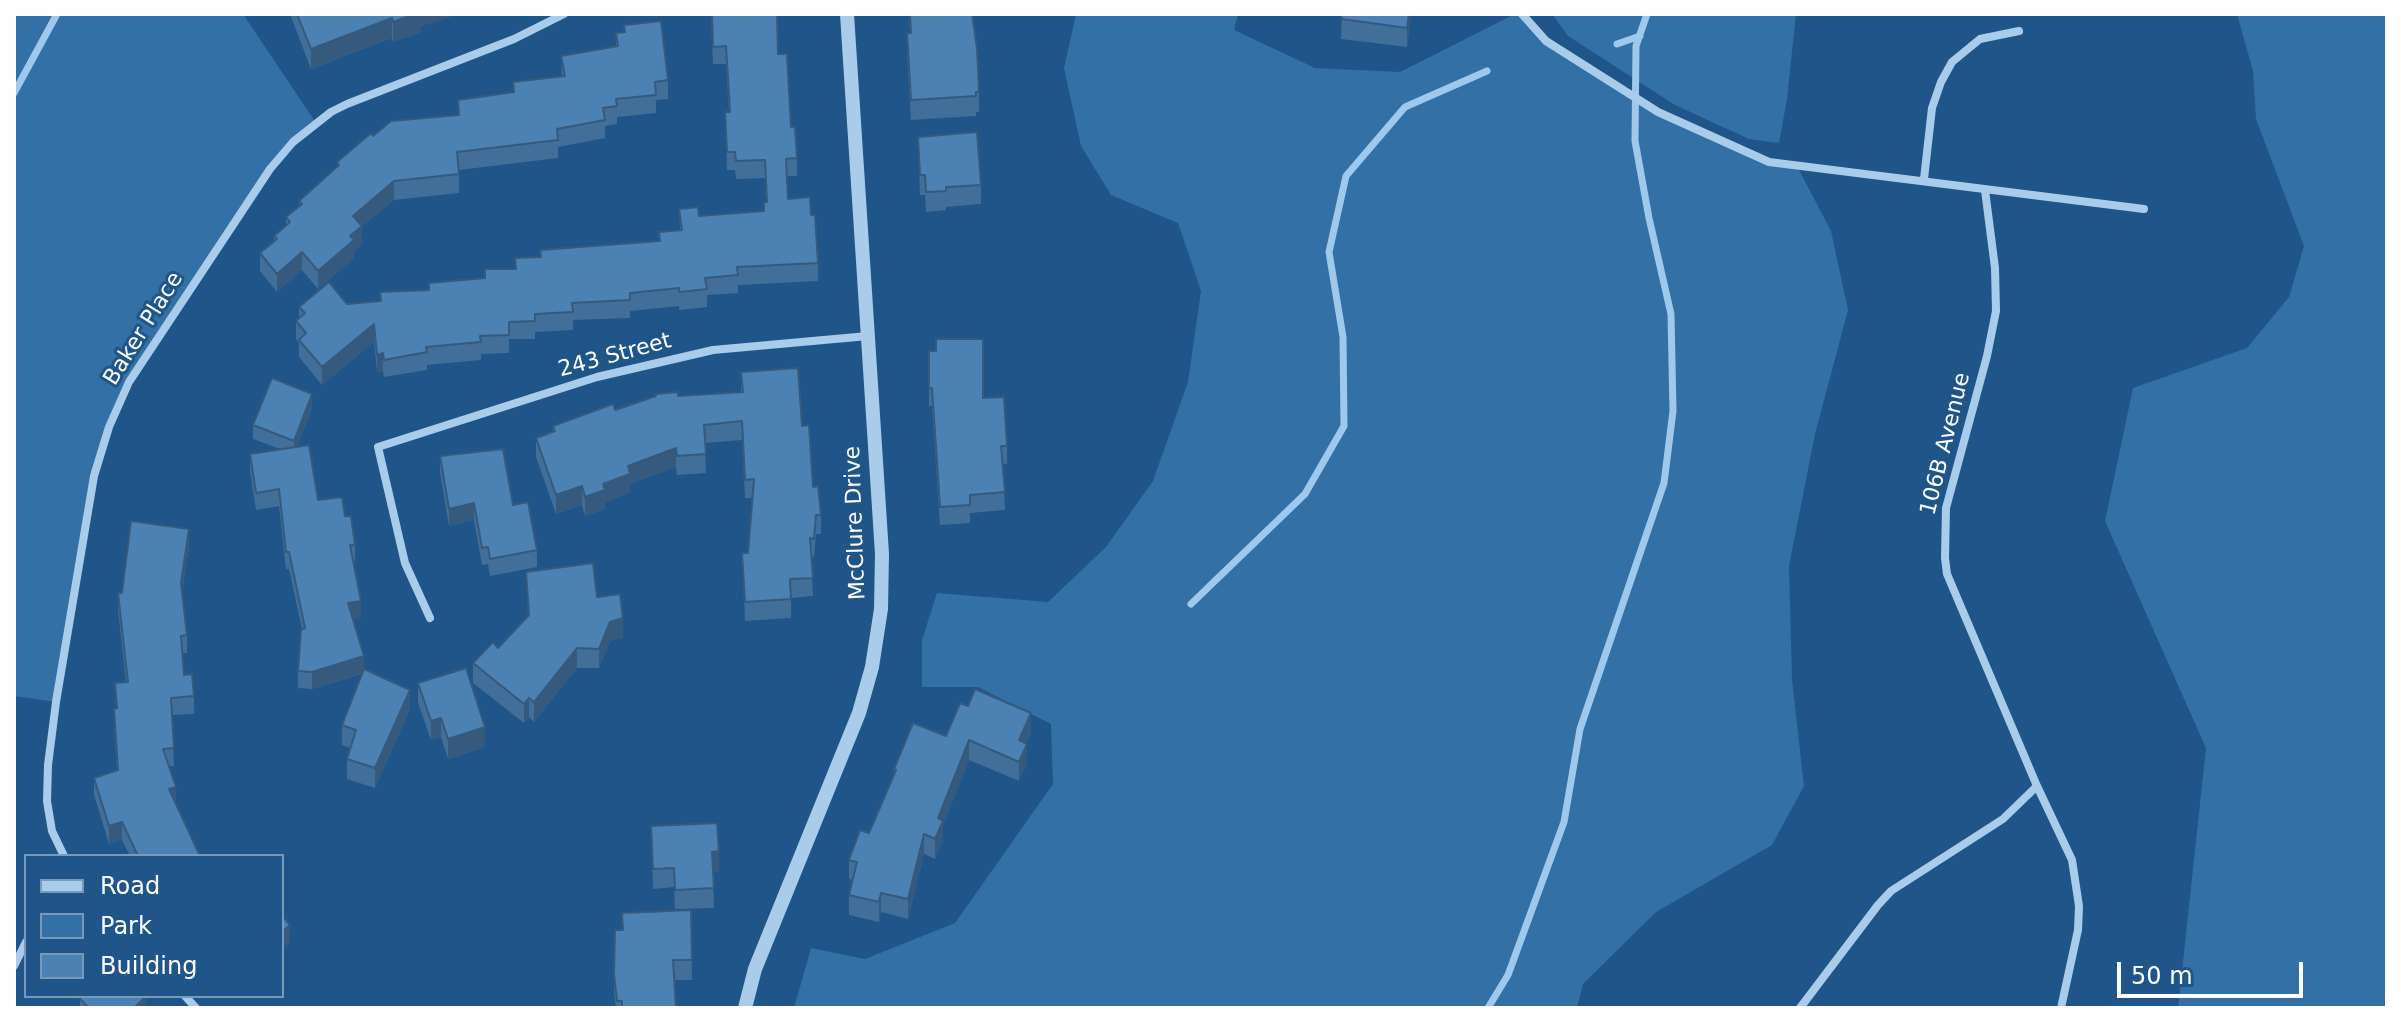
<!DOCTYPE html>
<html>
<head>
<meta charset="utf-8">
<style>
  body { margin:0 }
  #map { position:relative; width:2401px; height:1022px; overflow:hidden; background:#1f5589; font-family:"DejaVu Sans",sans-serif }
  canvas { display:block }
  .frame { position:absolute; inset:0; border:16px solid #fff; pointer-events:none }
  .legend { position:absolute; left:24px; top:854px; width:260px; height:144px; box-sizing:border-box; background:#1f5589; border:2px solid #7999b8; margin:0; padding:10px 14px; list-style:none; font-size:24px; color:#fff }
  .legend li { display:flex; align-items:center; gap:16px; height:40px }
  .legend b { width:40px; border:2px solid #7999b8 }
  .scale { position:absolute; left:2117px; top:962px; width:186px; height:36px; box-sizing:border-box; border:4px solid #fff; border-top:0; padding-left:10px; font-size:24px; line-height:28px; white-space:nowrap; color:#fff; -webkit-text-stroke:6px #1f5589; paint-order:stroke }
</style>
</head>
<body>
<div id="map">
<canvas width="2401" height="1022"></canvas>
<div class="frame"></div>
<ul class="legend">
<li><b style="height:10px;background:#aacceb"></b>Road</li>
<li><b style="height:22px;background:#3370a6"></b>Park</li>
<li><b style="height:22px;background:#4c81b3"></b>Building</li>
</ul>
<div class="scale">50 m</div>
</div>
<script>
const ctx = document.querySelector('canvas').getContext('2d');
ctx.lineJoin = 'round';
function fill(path, color) { ctx.fillStyle = color; ctx.fill(path, 'evenodd'); }
const toPath = rows => new Path2D(rows.map(r => 'M' + r).join(''));
function stroke(path, color, width, dash) { ctx.strokeStyle = color; ctx.lineWidth = width; ctx.lineCap = dash ? 'butt' : 'round'; ctx.setLineDash(dash || []); ctx.stroke(path); }
function label(font, color, halo, rows, align = 'center') {
  ctx.font = font + ' "DejaVu Sans",sans-serif'; ctx.lineWidth = 6; ctx.setLineDash([]); ctx.textBaseline = 'middle'; ctx.strokeStyle = halo; ctx.fillStyle = color; for (const [text, x, y, turn = 0] of rows) {
    ctx.save(); ctx.translate(x, y); ctx.rotate((+turn || 0) * Math.PI / 180); ctx.textAlign = isNaN(turn) ? turn : align; if (halo) ctx.strokeText(text, 0, 0); ctx.fillText(text, 0, 0); ctx.restore();
  }
}
fill(toPath([
  [14,14,246,14,245,17,316,123,293,142,129,382,101,451,56,702,14,696],
  [1076,14,1238,14,1234,30,1315,68,1400,72,1515,14,1522,14,1546,41,1634,98,1744,153,1797,166,1831,231,1848,310,1815,434,1789,566,1792,680,1804,786,1772,845,1656,912,1583,984,1577,1008,794,1008,811,948,865,959,955,923,1053,784,1051,724,978,687,922,687,922,640,937,593,1048,602,1106,547,1153,481,1188,382,1201,291,1178,223,1111,195,1081,146,1064,68],
  [1552,14,1796,14,1787,99,1779,143,1749,139,1675,105,1568,36],
  [2237,14,2387,14,2387,1008,2178,1008,2206,748,2105,521,2133,388,2247,348,2289,297,2304,246,2256,119,2253,71]
]), '#3370a6');
stroke(toPath([
  [1617,44,1640,36],
  [14,93,57,14],
  [1191,604,1305,494,1344,426,1343,337,1329,252,1346,176,1405,107,1487,71],
  [1488,1008,1508,975,1564,822,1580,729,1664,483,1673,411,1671,314,1649,218,1635,141,1636,46,1647,14]
]), '#9ec8ec', 7);
stroke(toPath([
  [1522,14,1546,41,1658,112,1769,162,2144,209],
  [1924,179,1932,108,1941,82,1952,62,1980,39,2019,31],
  [1985,190,1995,268,1996,311,1987,356,1946,508,1945,558,1947,574,2037,786,2072,860,2079,906,2078,930,2061,1008],
  [430,618,405,563,378,447,597,377,713,350,868,336],
  [64,856,52,831,47,801,48,765,56,702,94,476,109,427,129,382,270,169,293,142,331,112,347,104,514,39,564,14],
  [14,966,26,942],
  [185,996,196,1008],
  [1800,1008,1878,905,1891,891,2003,819,2037,786]
]), '#aacceb', 8);
stroke(toPath([
  [745,1008,755,969,859,713,872,667,881,609,882,554,847,14]
]), '#aacceb', 14);
fill(toPath([
  [290,14,458,14,421,26,421,32,393,42,392,38,311,69],
  [711,14,778,54,797,158,797,176,787,176,788,199,811,215,818,263,818,281,738,285,738,293,707,295,707,307,679,310,679,306,630,311,630,318,573,320,573,330,535,332,535,339,509,339,509,353,481,354,481,360,427,365,427,370,384,377,383,371,377,372,374,342,322,385,299,357,299,343,296,339,296,321,299,318,299,307,380,301,380,292,429,290,485,278,515,269,540,257,659,241,659,232,680,230,679,209,699,216,764,211,766,202,765,178,736,179,735,170,727,170,725,112,729,112,726,64,713,64],
  [909,14,972,14,979,92,979,112,976,112,976,116,911,120,907,53,907,33,910,33],
  [1342,14,1411,14,1407,47,1341,39],
  [616,33,668,80,668,99,656,100,656,113,617,117,617,124,605,126,605,138,558,147,558,158,459,170,459,193,394,200,362,226,362,244,354,252,354,258,318,289,302,270,277,292,260,271,260,253,274,241,274,236,286,225,286,217,299,206,299,201,337,168,337,162,373,136,458,115,458,100,513,92,513,82,562,77,561,56,616,46],
  [918,137,981,185,981,204,946,207,946,210,926,212,925,195,920,195],
  [929,351,983,398,1007,446,1007,464,1003,464,1005,510,970,513,970,523,940,525,932,406,929,406],
  [741,372,802,426,813,487,821,515,821,534,816,534,814,557,811,557,813,596,791,598,791,618,745,621,742,553,748,553,753,498,745,498,742,440,705,443,706,473,677,475,676,467,630,484,630,492,605,502,605,509,585,516,582,505,556,514,536,457,536,438,553,432,553,426,678,396,741,392],
  [312,408,297,446,318,500,345,516,355,545,355,561,353,562,361,618,353,619,364,669,410,709,375,788,347,779,347,759,351,748,342,745,342,725,362,674,312,689,298,688,298,671,302,629,289,569,286,569,279,506,256,510,250,471,250,454,280,449,253,439,253,425],
  [440,456,513,505,537,550,537,567,490,576,488,564,482,565,474,520,449,526,440,472],
  [189,546,182,593,187,635,187,653,182,653,184,675,194,696,194,714,172,715,174,766,169,766,176,804,200,856,130,856,122,840,109,844,94,795,94,778,117,771,114,726,114,709,116,709,115,683,126,682,118,610,118,593,122,593],
  [526,572,597,597,623,638,610,641,599,668,577,668,534,722,529,717,524,723,473,683,473,663,498,648,528,617],
  [418,683,485,747,448,759,441,737,431,740,418,703],
  [1031,732,1026,743,1027,763,1019,781,969,760,943,825,943,840,935,859,924,854,908,919,881,912,879,922,849,915,849,895,852,880,849,879,849,860,869,833,894,775,894,769,946,736],
  [651,826,719,871,713,872,714,908,675,909,674,887,653,889],
  [691,910,692,980,674,980,676,1008,616,1008,614,993,615,930,622,930,622,913],
  [81,996,146,996,146,1008,80,1008,80,999]
]), '#416f9a');
fill(toPath([
  [415,14,458,14,421,26,421,32,393,42,393,22],
  [1409,14,1411,14,1407,47,1407,28],
  [392,18,392,38,311,69,311,49],
  [394,181,394,200,362,226,362,244,354,252,354,258,318,289,318,271,353,216],
  [302,252,302,270,277,292,277,274],
  [374,324,374,342,322,385,322,367],
  [383,353,383,371,377,372,377,355],
  [312,394,312,408,294,455,294,441],
  [676,448,676,467,630,484,630,492,605,502,605,509,585,516,585,497,603,484,628,466],
  [582,486,582,505,556,514,556,495],
  [474,503,474,520,449,526,449,509],
  [189,529,189,546,181,601,181,583],
  [361,601,361,618,348,620,348,603],
  [623,618,623,638,610,641,599,668,599,649,610,622],
  [577,648,577,668,534,722,534,702],
  [364,656,364,673,312,689,312,672],
  [410,690,410,709,375,788,375,768],
  [529,698,529,717,524,723,524,704],
  [1031,713,1031,732,1019,760,1019,740],
  [441,718,441,737,431,740,431,721],
  [485,727,485,747,448,759,448,739],
  [969,740,969,760,943,825,943,840,935,859,935,839,938,818],
  [1027,744,1027,763,1019,781,1019,762],
  [176,787,176,804,169,789],
  [122,822,122,840,109,844,109,826],
  [924,834,924,854,908,919,908,899],
  [719,851,719,871,712,872,712,852],
  [881,893,881,912,879,922,879,902],
  [290,925,290,942,282,950,282,932],
  [146,996,146,1008,134,1008]
]), '#355a7d');
const building = toPath([
  [297,14,415,14,393,22,392,18,311,49,297,14],
  [712,14,777,14,778,54,787,54,791,127,795,127,797,158,786,159,788,199,810,197,811,215,815,215,818,263,737,267,738,275,705,278,707,289,679,292,679,288,630,293,630,300,572,303,573,312,535,314,535,321,509,322,509,335,480,336,481,342,426,347,427,352,384,360,383,353,377,355,374,324,322,367,299,340,306,333,296,321,305,313,299,307,329,282,347,304,381,301,380,292,429,290,429,283,485,278,485,269,516,269,515,258,541,257,540,250,660,241,659,232,682,230,679,209,698,207,699,216,764,211,764,202,767,202,765,160,736,161,735,152,727,152,725,112,730,112,726,46,713,47,712,14],
  [910,14,972,14,977,48,979,92,976,92,976,96,911,100,907,33,911,33,910,14],
  [1342,14,1409,14,1407,28,1341,19,1342,14],
  [661,21,668,80,655,82,656,95,616,99,617,106,603,108,605,120,557,129,558,140,457,152,459,174,394,181,353,216,362,226,350,236,354,240,318,271,302,252,277,274,260,253,277,239,274,236,290,222,286,217,302,204,299,201,339,165,337,162,371,133,373,136,391,121,459,115,458,100,514,92,513,82,565,76,561,56,618,46,616,33,625,32,624,25,661,21],
  [977,132,981,185,946,187,946,191,926,192,925,175,920,175,918,137,977,132],
  [936,339,983,339,983,398,1004,397,1007,446,1001,446,1005,492,970,495,970,505,940,507,932,388,929,388,929,351,936,351,936,339],
  [798,368,802,426,809,425,813,487,818,486,821,515,816,515,814,539,810,538,813,578,790,579,791,599,745,602,742,553,748,553,754,479,745,480,742,421,704,425,706,454,677,456,676,448,628,466,630,474,603,484,605,490,585,497,582,486,556,495,536,438,555,431,553,426,613,404,615,410,656,396,656,394,678,392,678,396,743,392,741,372,798,368],
  [272,378,312,394,294,441,253,425,272,378],
  [309,445,318,500,342,497,345,516,351,516,355,545,350,545,361,601,348,603,364,656,312,672,298,671,301,630,305,628,289,552,286,552,279,489,256,493,250,454,309,445],
  [503,449,513,505,528,502,537,550,490,559,488,547,482,548,474,503,449,509,440,456,503,449],
  [131,521,189,529,181,583,187,635,181,636,184,675,192,674,194,696,171,698,174,748,163,749,176,787,169,789,200,856,138,856,122,822,109,826,94,778,118,770,114,709,117,708,115,683,128,682,118,593,122,593,131,521],
  [593,563,597,597,620,594,623,618,610,622,599,649,577,648,534,702,529,698,524,704,473,663,493,642,498,648,529,615,526,572,593,563],
  [466,668,485,727,448,739,441,718,431,721,418,683,466,668],
  [364,669,410,690,375,768,347,759,356,730,342,725,364,669],
  [975,689,1031,713,1019,740,1027,744,1019,762,969,740,938,818,943,821,935,839,924,834,908,899,881,893,879,902,849,895,857,862,849,860,860,830,869,833,896,770,894,769,913,723,946,736,960,703,968,706,975,689],
  [717,823,719,851,712,852,714,888,675,890,674,868,653,869,651,826,717,823],
  [691,910,692,960,673,960,676,1008,622,1008,622,1001,617,1001,614,974,615,930,623,930,622,913,691,910],
  [282,916,290,925,282,932,282,916],
  [83,996,146,996,134,1008,86,1008,87,1006,80,999,83,996]
]);
fill(building, '#4c81b3');
stroke(building, '#355a7d', 2);
label('22px', '#fff', '#1f5589', [
  ["Baker Place",144,329,-58],
  ["243 Street",615,356,-15],
  ["106B Avenue",1946,444,-76],
  ["McClure Drive",856,523,-92]
]);
</script>
</body>
</html>
